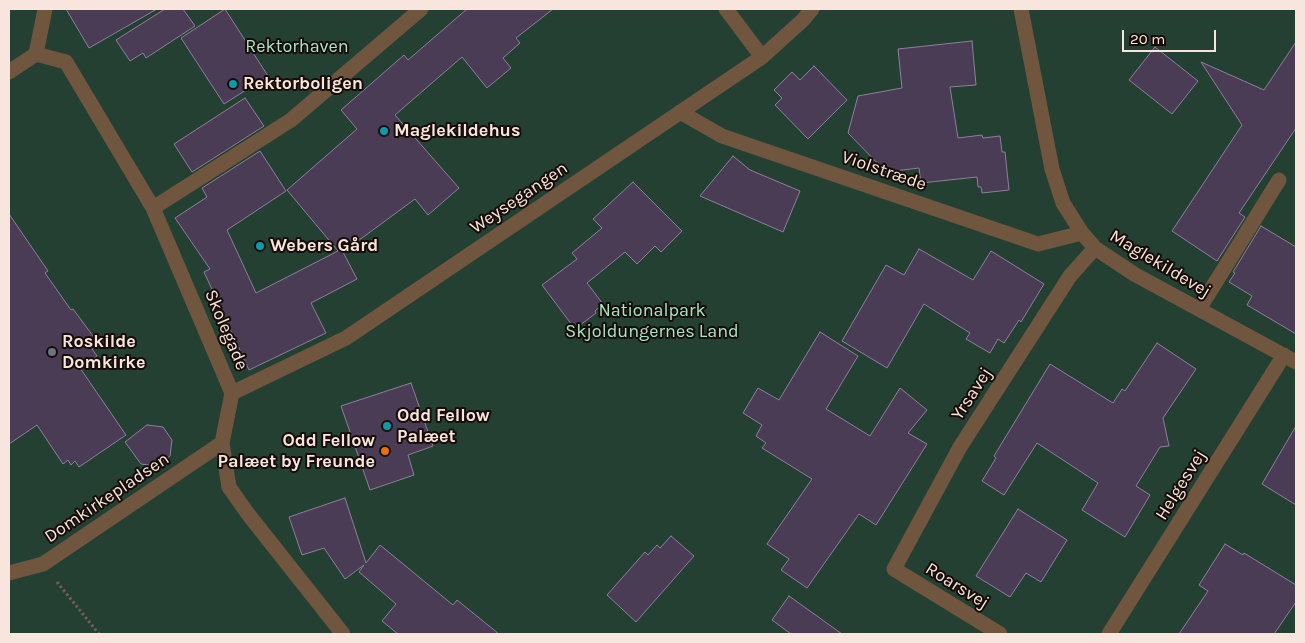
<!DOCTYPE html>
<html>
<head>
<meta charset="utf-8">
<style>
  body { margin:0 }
  #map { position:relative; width:1305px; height:643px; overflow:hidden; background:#381e12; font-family:Karla,sans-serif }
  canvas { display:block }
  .frame { position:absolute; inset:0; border:10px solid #f8e6de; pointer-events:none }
  .scale { position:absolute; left:1122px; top:30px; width:94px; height:22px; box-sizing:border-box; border:2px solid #f8e6de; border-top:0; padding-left:6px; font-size:15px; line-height:18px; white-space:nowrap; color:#f8e6de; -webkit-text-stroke:4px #170c07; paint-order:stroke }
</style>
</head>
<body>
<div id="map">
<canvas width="1305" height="643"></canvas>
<div class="frame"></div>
<div class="scale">20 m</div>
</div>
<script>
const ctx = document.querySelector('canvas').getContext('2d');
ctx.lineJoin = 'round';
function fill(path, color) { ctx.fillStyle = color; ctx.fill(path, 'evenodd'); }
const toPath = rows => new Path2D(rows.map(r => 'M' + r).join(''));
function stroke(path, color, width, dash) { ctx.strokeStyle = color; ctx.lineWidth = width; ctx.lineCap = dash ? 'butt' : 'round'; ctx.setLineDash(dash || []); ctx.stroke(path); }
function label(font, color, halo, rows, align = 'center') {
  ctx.font = font + ' Karla,sans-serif'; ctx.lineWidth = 4; ctx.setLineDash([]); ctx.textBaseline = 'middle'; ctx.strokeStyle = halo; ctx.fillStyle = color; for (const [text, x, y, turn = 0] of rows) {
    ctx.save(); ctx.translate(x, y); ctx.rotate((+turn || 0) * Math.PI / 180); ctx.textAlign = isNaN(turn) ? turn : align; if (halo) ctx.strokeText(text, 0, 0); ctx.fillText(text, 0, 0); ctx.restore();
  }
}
fill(toPath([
  [9,9,1296,9,1296,634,9,634]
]), '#234033');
const building = toPath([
  [66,9,157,9,89,48,66,9],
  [165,9,183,9,195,26,146,58,143,53,130,61,116,40,165,9],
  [225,9,268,76,224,104,181,38,225,9],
  [467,9,553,9,516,38,520,43,503,58,511,68,487,88,462,57,395,115,459,188,428,215,415,199,343,252,357,279,311,303,326,333,249,370,204,272,210,269,175,218,207,197,202,188,260,151,286,191,227,230,256,293,338,251,287,190,357,129,341,110,404,55,408,60,467,9],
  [972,41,976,85,950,87,958,138,982,135,983,138,1000,136,1002,152,1005,152,1009,190,982,193,981,187,978,187,977,177,921,183,919,168,886,172,848,133,858,96,902,88,898,49,972,41],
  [1296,42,1296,128,1239,213,1245,217,1217,261,1172,231,1242,125,1201,62,1264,90,1296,42],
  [1155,47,1198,81,1172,114,1129,80,1155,47],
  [814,66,847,100,808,139,775,105,782,98,774,90,792,72,800,80,814,66],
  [245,98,264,126,192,172,174,144,245,98],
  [733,156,750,170,800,191,783,232,700,196,733,156],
  [633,182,682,231,661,252,655,246,637,264,625,252,587,283,603,304,595,311,596,313,575,329,542,285,577,259,572,253,602,228,593,219,633,182],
  [9,214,48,271,45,273,71,310,73,309,99,344,92,349,97,356,80,368,126,435,79,467,75,461,71,465,68,460,63,464,37,425,9,444,9,214],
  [1261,226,1296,247,1296,334,1247,305,1252,296,1229,282,1235,273,1233,272,1261,226],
  [919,249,973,280,991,251,1044,284,1021,322,1019,320,1004,343,998,339,990,353,966,339,970,333,924,304,887,368,842,341,886,265,904,275,919,249],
  [820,332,858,356,826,409,870,436,900,388,927,410,908,433,927,444,876,525,859,514,807,588,781,570,789,559,767,544,812,479,762,448,766,443,756,436,762,425,743,413,758,388,779,400,820,332],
  [1157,343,1196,369,1163,418,1169,446,1160,447,1136,486,1150,495,1125,537,1082,510,1098,483,1037,443,1004,495,982,481,996,458,994,456,1050,364,1113,403,1122,389,1125,391,1157,343],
  [411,383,433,446,408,455,414,475,370,490,341,406,411,383],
  [147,425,163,427,172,440,170,456,156,466,141,464,125,442,147,425],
  [1296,426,1296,505,1262,484,1296,426],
  [345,498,366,563,380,545,453,605,457,600,499,634,398,634,382,621,396,604,359,572,364,565,345,579,324,548,302,555,289,517,345,498],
  [1018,509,1067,540,1041,582,1026,573,1010,597,976,576,1018,509],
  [671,536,694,556,636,622,607,595,645,552,648,555,657,545,660,548,671,536],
  [1225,544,1243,555,1244,553,1296,585,1296,602,1274,634,1179,634,1208,591,1199,585,1225,544],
  [789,596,842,634,791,634,772,620,789,596]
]);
fill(building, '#4a3c55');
stroke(building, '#8e7f9b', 1);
stroke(toPath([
  [57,582,99,634]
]), '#745d52', 3, [2.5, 2.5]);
stroke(toPath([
  [726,9,762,57],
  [1021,9,1052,169,1063,203,1082,233,1095,248,1134,274,1296,362],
  [36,54,66,62,153,208,232,393,222,443,229,487,248,514,343,634],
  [36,54,45,9],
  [9,72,36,54],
  [680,112,722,136,1038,244,1082,233],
  [153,208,291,120,421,9],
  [1199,309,1279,180],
  [232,393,346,338,762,57,803,20,812,9],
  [9,573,43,564,222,443],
  [1000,634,894,569,960,447,1070,276,1095,248],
  [1109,634,1284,355]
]), '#70563f', 15);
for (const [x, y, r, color] of [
  [233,84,5,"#0f9aa8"],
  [384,131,5,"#0f9aa8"],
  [260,246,5,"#0f9aa8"],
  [52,352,5,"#6b7280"],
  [387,426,5,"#0f9aa8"],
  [385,451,5,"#e8710a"]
]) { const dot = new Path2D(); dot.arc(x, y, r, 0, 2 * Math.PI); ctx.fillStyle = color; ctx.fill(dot); stroke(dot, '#170c07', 2); }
label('18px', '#a6e6c6', '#170c07', [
  ["Rektorhaven",297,47],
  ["Nationalpark",652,311],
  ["Skjoldungernes Land",652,332]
]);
label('bold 18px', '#f8e6de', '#170c07', [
  ["Rektorboligen",243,84],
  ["Maglekildehus",394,131],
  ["Webers Gård",270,246],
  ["Roskilde",62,342],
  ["Domkirke",62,363],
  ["Odd Fellow",397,416],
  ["Palæet",397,437],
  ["Odd Fellow",375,441,"right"],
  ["Palæet by Freunde",375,462,"right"]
], 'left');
label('18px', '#f8e6de', '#170c07', [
  ["Violstræde",884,171,19],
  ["Weysegangen",519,198,-34],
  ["Maglekildevej",1160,264,31],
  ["Skolegade",226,330,67],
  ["Yrsavej",972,394,-57],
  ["Helgesvej",1181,485,-58],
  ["Domkirkepladsen",107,498,-34],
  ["Roarsvej",957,586,32]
]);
</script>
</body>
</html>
